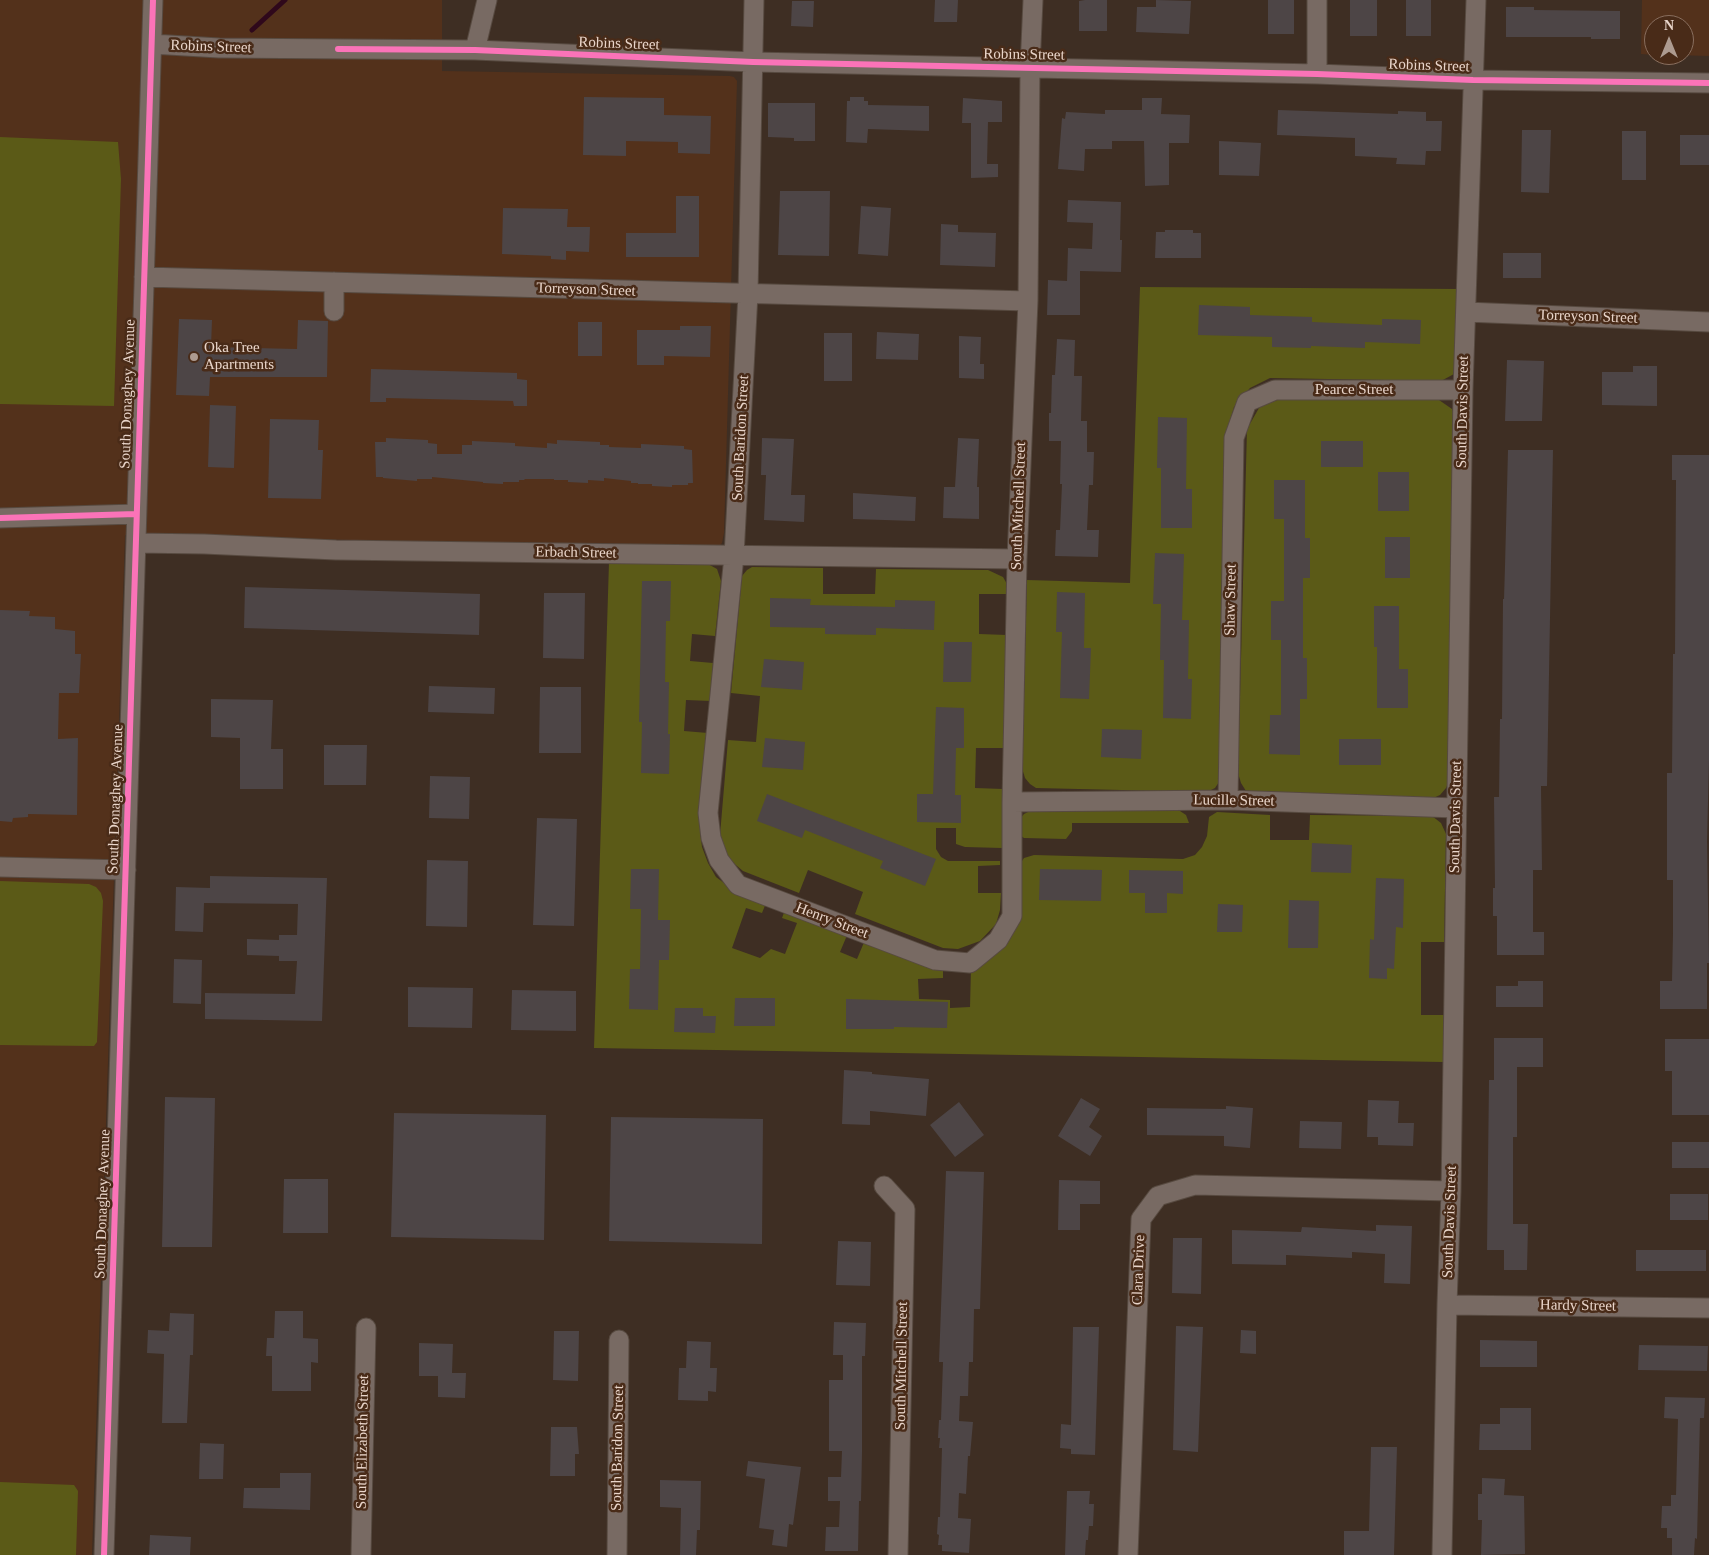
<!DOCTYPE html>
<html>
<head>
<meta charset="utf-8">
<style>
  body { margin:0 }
  #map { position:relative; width:1709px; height:1555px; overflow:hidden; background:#3e2e23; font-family:"Times New Roman",serif }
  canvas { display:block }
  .north { position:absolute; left:1644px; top:15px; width:50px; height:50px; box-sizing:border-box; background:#492b18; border:1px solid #896f5f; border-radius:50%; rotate:0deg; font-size:14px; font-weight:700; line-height:20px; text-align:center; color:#e9d5ca }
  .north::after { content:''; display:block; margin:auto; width:18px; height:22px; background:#ad9b90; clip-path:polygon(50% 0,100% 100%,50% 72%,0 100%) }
</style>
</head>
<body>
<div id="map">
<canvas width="1709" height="1555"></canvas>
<div class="north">N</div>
</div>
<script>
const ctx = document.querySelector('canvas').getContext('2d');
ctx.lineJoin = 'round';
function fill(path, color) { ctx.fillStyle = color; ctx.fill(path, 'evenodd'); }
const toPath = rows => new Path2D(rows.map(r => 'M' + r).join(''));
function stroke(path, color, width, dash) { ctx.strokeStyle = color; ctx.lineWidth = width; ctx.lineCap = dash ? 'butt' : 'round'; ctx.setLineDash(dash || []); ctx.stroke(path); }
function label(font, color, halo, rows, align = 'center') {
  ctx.font = font + ' "Times New Roman",serif'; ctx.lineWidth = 5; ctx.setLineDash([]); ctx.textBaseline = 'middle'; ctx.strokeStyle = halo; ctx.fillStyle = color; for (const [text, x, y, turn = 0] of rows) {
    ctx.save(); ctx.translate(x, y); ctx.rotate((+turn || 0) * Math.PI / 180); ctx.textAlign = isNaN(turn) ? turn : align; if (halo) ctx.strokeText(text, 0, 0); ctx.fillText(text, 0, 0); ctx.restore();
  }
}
fill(toPath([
  [0,0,442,0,442,71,730,76,734,77,737,81,724,533,722,543,719,546,712,548,125,535,92,1555,0,1555],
  [1642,0,1709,0,1709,56,1673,55,1684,55,1684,25,1654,25,1654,55,1641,54]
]), '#53311b');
fill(toPath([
  [0,137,118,142,121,179,114,406,0,404],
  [1140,287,1460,289,1457,367,1454,374,1441,381,1270,378,1250,388,1234,407,1227,431,1219,782,1215,788,1207,792,1036,788,1030,784,1025,778,1022,768,1027,580,1130,583],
  [1280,397,1439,400,1452,409,1457,420,1449,781,1446,788,1440,795,1431,799,1254,794,1246,791,1241,783,1238,773,1247,429,1259,408,1268,402],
  [609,562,708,564,717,569,721,581,715,636,692,634,690,661,713,663,711,701,686,700,684,731,708,733,700,831,702,847,708,863,716,877,732,889,766,903,762,913,746,908,732,948,760,958,771,949,785,954,797,923,782,918,785,910,848,933,840,952,857,959,865,940,943,969,943,978,918,979,919,999,950,1000,950,1008,970,1007,971,968,992,956,1010,938,1019,919,1020,864,1024,858,1034,855,1183,859,1195,855,1202,847,1207,836,1209,817,1217,812,1270,815,1270,840,1309,840,1310,815,1432,816,1441,823,1446,834,1444,942,1421,942,1421,1015,1444,1015,1443,1062,594,1048],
  [752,567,823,568,823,594,875,594,876,569,988,570,1003,577,1007,584,1009,594,979,594,979,634,1007,635,1005,748,976,748,975,788,1003,789,1002,848,965,847,956,844,956,828,936,828,936,849,941,857,948,861,1000,861,1000,865,978,866,978,893,1001,893,1000,910,996,924,980,941,958,949,943,948,855,914,863,892,808,870,799,893,743,871,731,861,725,850,720,835,728,740,756,742,760,696,731,693,742,576,747,570],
  [1034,809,1180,811,1186,815,1189,823,1072,823,1072,831,1066,839,1024,838,1018,834,1018,821,1024,814],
  [0,881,89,884,96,887,101,893,103,901,97,1042,94,1046,0,1045],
  [0,1482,74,1485,78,1491,76,1555,0,1555]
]), '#5b5a17');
stroke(toPath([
  [252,30,285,0]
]), '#2f081b', 5);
fill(toPath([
  [935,0,958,0,957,22,934,22],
  [1085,0,1107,0,1107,31,1079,31,1079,1],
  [1156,0,1191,1,1189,34,1136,32,1137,7,1156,7],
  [1268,0,1294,0,1294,34,1268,34],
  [1350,0,1377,0,1377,36,1350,36],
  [1406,0,1431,0,1431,36,1406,36],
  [792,1,814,1,813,27,791,26],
  [1506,7,1534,7,1534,10,1620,11,1620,39,1591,39,1591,37,1506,37],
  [584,97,664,98,664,115,711,116,710,154,678,153,678,142,626,141,626,156,583,155],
  [850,97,864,97,864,101,868,101,868,105,929,106,929,131,868,129,867,143,846,142,847,101,850,101],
  [963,98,1002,101,1002,122,988,122,987,164,998,164,998,177,971,178,971,123,962,123],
  [1142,98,1162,98,1161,114,1190,115,1189,143,1169,143,1169,185,1145,186,1144,141,1112,141,1112,149,1085,149,1084,171,1058,169,1062,118,1065,119,1066,112,1105,114,1105,110,1142,110],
  [768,103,815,103,815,141,794,141,794,138,768,137],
  [1278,110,1398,114,1398,111,1426,112,1426,121,1442,121,1441,151,1426,151,1425,165,1396,164,1397,158,1355,156,1355,138,1277,135],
  [1522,130,1551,130,1549,193,1521,192],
  [1622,131,1646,131,1646,180,1622,180],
  [1680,135,1709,135,1709,165,1680,165],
  [1219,141,1261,143,1259,176,1219,175],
  [780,191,830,191,829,256,778,255],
  [676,196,699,196,699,257,626,257,626,233,676,233],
  [1068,200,1121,202,1120,240,1122,240,1121,272,1080,271,1080,315,1047,315,1048,280,1067,281,1068,248,1092,249,1093,223,1067,222],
  [861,206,891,208,888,256,858,254],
  [503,208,568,209,567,227,590,227,589,252,566,251,566,260,551,259,551,256,502,254],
  [941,224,958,225,958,232,996,233,995,267,940,265],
  [1165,230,1193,230,1193,233,1201,233,1201,258,1155,258,1156,232,1165,232],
  [1503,253,1541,253,1541,278,1503,278],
  [1199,305,1250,307,1250,315,1312,317,1312,322,1382,325,1382,319,1421,320,1420,344,1365,342,1365,348,1311,346,1311,348,1272,347,1272,337,1198,335],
  [179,319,212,320,211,347,297,349,298,320,328,321,327,377,210,377,209,396,176,395],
  [578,322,602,322,602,356,578,356],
  [680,326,711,326,710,357,664,356,664,365,637,365,637,330,680,330],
  [877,332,919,334,918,360,876,359],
  [824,333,852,333,852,381,824,381],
  [959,336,981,337,980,364,984,364,984,379,959,378],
  [1057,339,1075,340,1074,376,1082,376,1081,421,1087,421,1087,452,1094,452,1093,485,1089,485,1087,530,1099,530,1098,557,1055,556,1056,530,1060,530,1062,484,1060,484,1061,441,1049,441,1049,413,1051,413,1052,375,1055,375],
  [1507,360,1544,361,1542,421,1505,421],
  [1633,366,1657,366,1657,406,1602,405,1602,372,1633,372],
  [371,369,517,373,517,379,527,380,527,406,514,406,513,401,386,398,386,402,370,402],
  [210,405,236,406,234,468,208,467],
  [1158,417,1187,418,1186,489,1192,489,1192,528,1161,528,1161,468,1157,468],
  [270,419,319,420,318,450,323,450,321,499,268,498],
  [386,438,428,440,428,443,437,444,437,454,462,454,462,445,472,445,472,441,515,443,515,446,547,448,547,443,557,444,557,440,600,442,600,445,609,445,609,447,641,448,641,444,684,446,684,449,692,450,693,483,688,483,688,485,672,485,672,487,652,486,652,484,638,484,638,483,631,483,631,481,604,478,604,481,588,480,588,483,568,482,568,480,554,480,554,479,524,479,525,480,519,480,519,482,503,482,503,484,483,483,483,482,432,477,432,479,417,479,417,481,383,478,383,477,376,477,375,442,386,442],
  [762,438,794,439,791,495,805,495,804,522,764,520,766,475,761,475],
  [958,438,979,439,977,487,979,487,979,519,943,518,944,487,955,487],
  [1321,441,1363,441,1363,467,1321,467],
  [1508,450,1553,450,1547,786,1541,786,1542,870,1533,870,1533,932,1544,932,1544,955,1497,955,1497,916,1493,916,1493,888,1495,888,1494,797,1499,797,1500,719,1502,719,1503,599,1504,599,1505,566],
  [1672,455,1709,455,1709,761,1707,841,1709,963,1707,963,1707,1009,1660,1009,1660,981,1672,981,1673,933,1673,880,1667,880,1667,773,1672,773,1673,654,1675,654,1676,480,1672,480],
  [1378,472,1409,472,1409,511,1378,511],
  [1274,480,1305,480,1305,538,1310,538,1310,578,1303,578,1303,658,1307,658,1307,699,1300,699,1300,755,1269,754,1270,715,1281,715,1281,640,1271,640,1271,601,1284,601,1284,519,1274,519],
  [853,493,916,497,915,521,853,519],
  [1385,537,1410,537,1410,578,1385,578],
  [1155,553,1184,554,1182,620,1189,620,1188,679,1192,679,1191,719,1163,718,1164,660,1160,660,1161,604,1153,604],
  [642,581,671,581,670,621,666,621,665,682,669,682,668,734,670,734,669,774,641,773,642,722,639,722],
  [245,587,480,594,479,635,244,628],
  [1057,592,1085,593,1084,648,1091,648,1089,699,1060,698,1062,632,1056,632],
  [544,593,585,593,584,659,543,658],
  [770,598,811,599,810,605,895,607,895,600,935,601,934,630,876,628,876,635,825,634,825,628,770,627],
  [1374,606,1399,606,1399,669,1408,669,1408,708,1377,708,1377,647,1374,647],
  [0,610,30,611,29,616,55,617,55,629,75,631,75,654,81,654,79,693,59,693,58,739,78,738,77,815,28,814,28,817,13,818,12,822,0,821],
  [944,642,972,642,971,682,943,682],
  [764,659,804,662,802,690,761,687],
  [429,686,495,688,494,714,428,712],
  [540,687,581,687,581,753,539,753],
  [211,699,273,700,271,749,283,749,283,789,240,789,240,738,211,737],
  [936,707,964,708,964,748,956,748,955,795,961,795,961,823,917,822,917,794,933,794],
  [1102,729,1142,730,1141,759,1101,757],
  [765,738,805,742,803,770,762,767],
  [1339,739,1381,739,1381,765,1339,765],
  [324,745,367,745,366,785,324,785],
  [430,776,470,777,469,819,429,818],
  [767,794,936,859,925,886,880,868,883,861,805,830,802,838,757,821],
  [537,818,577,819,574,926,533,925],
  [1312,843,1352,845,1351,873,1311,872],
  [427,860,468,861,467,927,426,926],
  [631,869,659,869,658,920,670,920,669,960,659,960,658,1010,629,1009,630,969,640,969,641,909,630,909],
  [1040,869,1102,870,1101,901,1039,900],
  [1129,870,1183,871,1183,894,1167,893,1167,913,1145,913,1145,893,1129,893],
  [210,876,327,878,322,1021,205,1019,205,993,295,994,297,961,279,961,279,956,247,955,247,939,279,940,279,935,297,935,298,904,204,903,203,932,175,931,176,887,210,888],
  [1376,878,1404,879,1403,928,1396,927,1394,969,1387,968,1387,979,1369,978,1370,939,1374,940],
  [1289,900,1319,901,1318,948,1288,948],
  [1218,904,1243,905,1242,932,1217,932],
  [174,959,202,960,201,1004,173,1003],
  [1518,981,1543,981,1543,1007,1496,1007,1496,986,1518,986],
  [408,987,473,988,472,1028,408,1027],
  [512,990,576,991,576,1031,511,1030],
  [735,998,775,998,775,1026,734,1026],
  [846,999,948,1002,947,1028,894,1027,894,1029,846,1029],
  [675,1008,703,1008,703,1016,716,1016,715,1033,674,1032],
  [1494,1038,1543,1038,1543,1067,1517,1067,1517,1137,1513,1137,1513,1224,1528,1224,1527,1270,1504,1270,1504,1250,1487,1250,1489,1080,1494,1080],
  [1665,1039,1709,1039,1709,1115,1672,1115,1672,1071,1665,1071],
  [844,1070,872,1072,872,1074,929,1079,926,1116,870,1111,870,1125,842,1124],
  [165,1097,215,1098,212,1247,162,1247],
  [1081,1098,1100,1109,1089,1127,1102,1136,1090,1156,1058,1136],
  [1368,1100,1399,1101,1398,1123,1414,1123,1413,1146,1378,1145,1378,1137,1367,1137],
  [959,1102,984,1135,955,1157,930,1125],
  [1226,1106,1253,1108,1250,1148,1224,1146,1224,1136,1147,1135,1147,1108,1226,1109],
  [394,1113,546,1115,544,1240,391,1237],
  [611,1117,763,1119,762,1244,609,1241],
  [1300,1121,1342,1122,1341,1149,1299,1148],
  [1672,1142,1709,1142,1709,1168,1672,1168],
  [946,1171,984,1172,980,1309,974,1309,973,1362,969,1362,968,1396,960,1396,959,1421,973,1422,970,1456,968,1456,966,1494,959,1493,958,1518,971,1519,969,1553,942,1551,942,1545,938,1545,939,1535,937,1534,938,1517,940,1517,942,1448,939,1448,940,1438,938,1438,939,1420,941,1420,943,1362,939,1362],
  [284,1179,328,1179,328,1233,283,1233],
  [1059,1180,1100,1181,1100,1204,1080,1204,1080,1230,1058,1230],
  [1670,1194,1708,1194,1708,1220,1670,1220],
  [1376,1225,1412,1226,1410,1284,1384,1283,1385,1254,1352,1252,1352,1258,1286,1255,1286,1265,1232,1264,1232,1230,1301,1232,1302,1227,1376,1231],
  [1173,1238,1202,1238,1201,1294,1172,1293],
  [838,1241,871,1242,870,1286,836,1285],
  [1636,1250,1706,1250,1706,1271,1636,1271],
  [275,1311,303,1311,303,1338,318,1339,318,1363,311,1362,311,1391,272,1391,272,1356,266,1356,267,1338,274,1338],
  [170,1313,194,1314,193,1355,190,1355,187,1423,162,1423,164,1354,147,1353,148,1330,169,1331],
  [834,1322,866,1323,865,1356,862,1356,862,1452,861,1501,859,1501,858,1551,825,1551,826,1527,839,1527,840,1501,828,1501,828,1477,841,1477,842,1451,829,1451,829,1380,843,1380,843,1355,833,1355],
  [1176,1326,1203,1327,1198,1452,1173,1450],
  [1073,1327,1099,1327,1095,1455,1071,1454,1071,1449,1060,1448,1061,1424,1071,1425],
  [1241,1330,1256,1331,1256,1354,1240,1353],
  [554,1331,579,1331,578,1381,553,1380],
  [1480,1340,1537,1341,1537,1367,1480,1367],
  [687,1341,711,1342,710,1368,717,1368,716,1392,708,1391,708,1401,678,1400,679,1368,686,1368],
  [419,1343,453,1344,452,1373,466,1373,465,1398,438,1397,438,1376,419,1376],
  [1639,1345,1708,1346,1707,1371,1638,1370],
  [1665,1397,1705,1398,1704,1418,1700,1418,1697,1539,1695,1538,1694,1555,1672,1555,1672,1538,1667,1538,1667,1528,1661,1528,1662,1506,1671,1506,1671,1495,1676,1495,1678,1419,1664,1418],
  [1500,1408,1531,1408,1531,1450,1479,1450,1480,1424,1500,1424],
  [551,1427,577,1427,579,1454,575,1454,575,1476,550,1476],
  [200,1443,224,1444,223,1479,199,1479],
  [1371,1447,1397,1447,1394,1555,1344,1555,1344,1531,1369,1531],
  [748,1461,801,1467,793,1525,789,1524,787,1547,772,1545,774,1530,759,1528,765,1479,746,1476],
  [280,1473,311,1473,310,1510,243,1508,244,1488,280,1488],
  [1482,1478,1505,1479,1504,1495,1524,1496,1525,1554,1481,1555,1482,1520,1478,1520,1478,1494,1482,1494],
  [660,1480,701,1481,700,1530,697,1530,696,1555,680,1555,681,1508,660,1507],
  [1067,1491,1090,1491,1089,1504,1094,1504,1093,1526,1089,1526,1088,1540,1086,1540,1085,1555,1065,1555],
  [150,1535,191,1537,190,1555,149,1555]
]), '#4d4546');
const minor = toPath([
  [754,0,748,294,734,556,708,813,711,838,719,860,738,885,935,960,970,963,998,940,1012,916,1012,802,1017,559,1028,301,1030,68,1033,0],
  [152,44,219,48,475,50,753,62,1317,74,1473,80,1709,83],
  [475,50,487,0],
  [1317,74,1317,0],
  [144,277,1028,301],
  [334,311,334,282],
  [1466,312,1709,322],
  [0,518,136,514],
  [136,543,204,544,336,550,1017,559],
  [1228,800,1234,438,1247,402,1275,390,1463,390],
  [1012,802,1228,800,1456,808],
  [0,867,126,870],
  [884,1186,905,1209,898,1555],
  [1447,1305,1709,1308],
  [104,1555,153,0],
  [361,1555,366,1328],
  [617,1555,619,1340],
  [1128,1555,1141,1219,1158,1196,1195,1185,1451,1191],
  [1442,1555,1447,1305,1451,1191,1463,390,1476,0]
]);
stroke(minor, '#574a40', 21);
stroke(minor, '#786a63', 19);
stroke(toPath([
  [338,49,475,50,753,62,1317,74,1473,80,1709,83],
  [0,518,136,514],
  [104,1555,153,0]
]), '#fb73b8', 6);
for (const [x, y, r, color] of [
  [194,357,5,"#ad9b90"]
]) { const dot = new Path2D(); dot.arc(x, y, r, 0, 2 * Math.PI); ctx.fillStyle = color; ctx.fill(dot); stroke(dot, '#492b18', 2); }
label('15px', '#e9d5ca', '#492b18', [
  ["Robins Street",619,44,2],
  ["Robins Street",211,47,2],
  ["Robins Street",1024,55,1],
  ["Robins Street",1429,66,2],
  ["Torreyson Street",586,290,2],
  ["Torreyson Street",1588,317,2],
  ["Pearce Street",1354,390],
  ["South Donaghey Avenue",128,394,-88],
  ["South Davis Street",1463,412,-89],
  ["South Baridon Street",741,438,-87],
  ["South Mitchell Street",1019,506,-88],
  ["Erbach Street",576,553,1],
  ["Shaw Street",1231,600,-89],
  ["South Donaghey Avenue",116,799,-88],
  ["Lucille Street",1234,801,1],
  ["South Davis Street",1456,817,-89],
  ["Henry Street",832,921,21],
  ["South Donaghey Avenue",103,1204,-88],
  ["South Davis Street",1450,1222,-88],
  ["Clara Drive",1139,1270,-88],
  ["Hardy Street",1578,1306,1],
  ["South Mitchell Street",902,1366,-89],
  ["South Elizabeth Street",363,1442,-89],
  ["South Baridon Street",618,1448,-89]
]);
label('15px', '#e9d5ca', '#492b18', [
  ["Oka Tree",204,348],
  ["Apartments",204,365]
], 'left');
</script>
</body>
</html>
